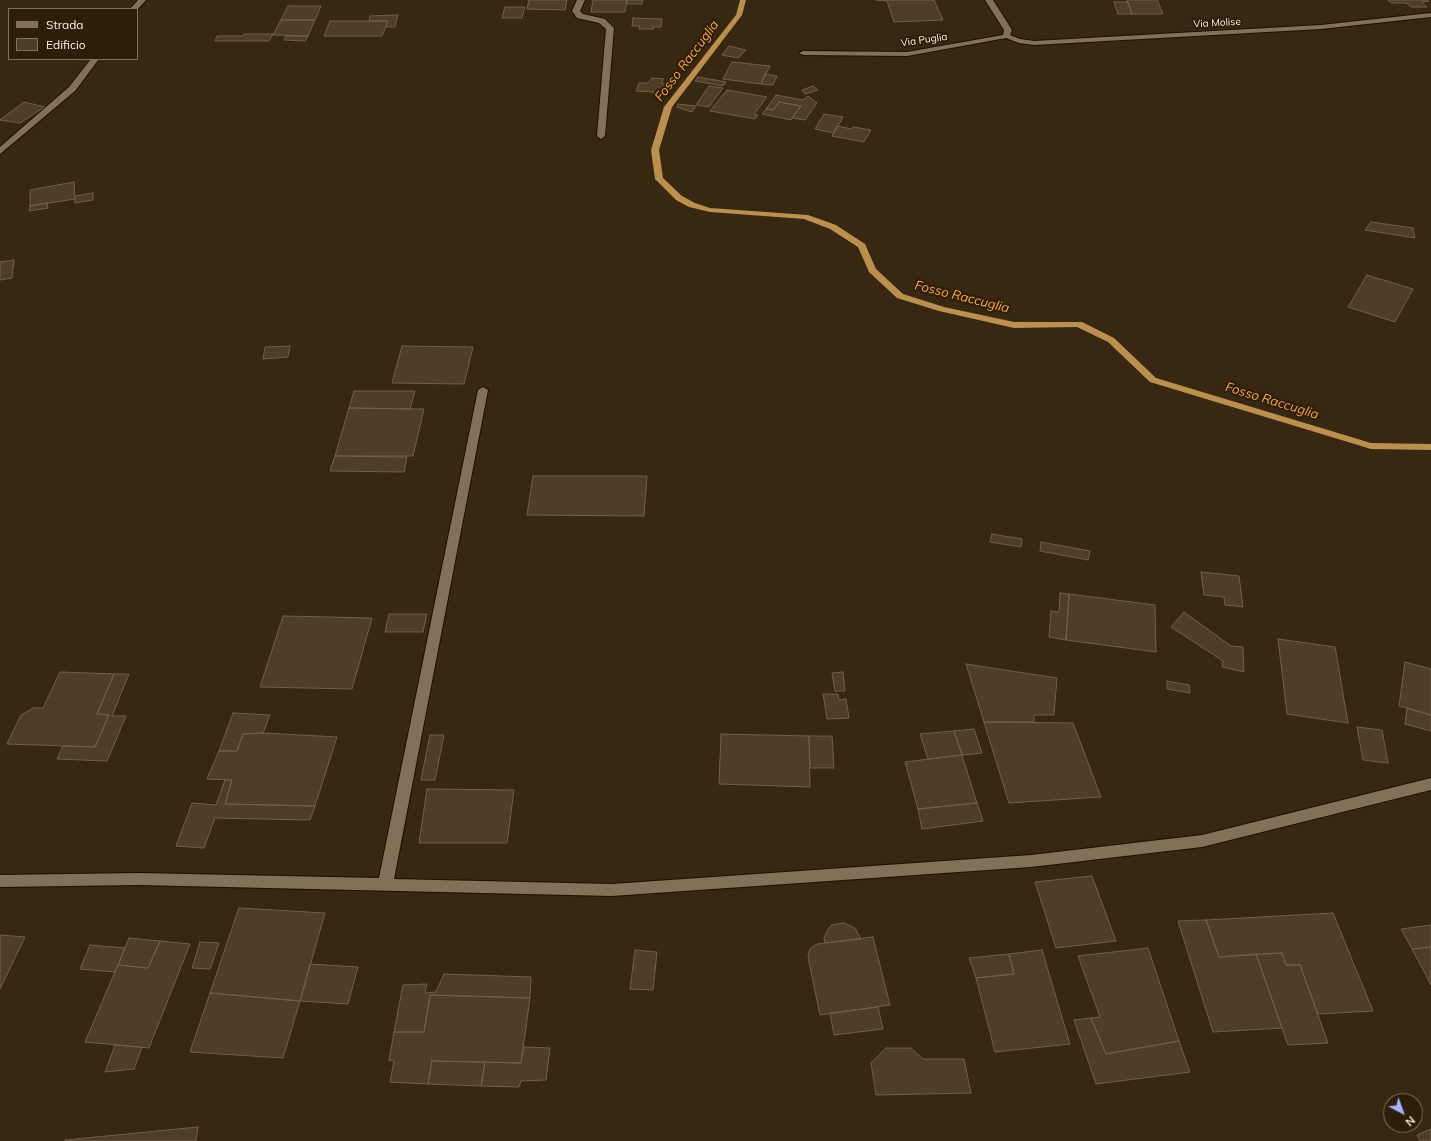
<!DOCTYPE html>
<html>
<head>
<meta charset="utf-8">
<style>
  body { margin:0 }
  #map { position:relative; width:1431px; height:1141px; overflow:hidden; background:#382711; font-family:Mulish,sans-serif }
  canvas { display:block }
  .legend { position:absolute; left:8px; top:8px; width:130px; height:52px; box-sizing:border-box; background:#2e1d08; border:1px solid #807160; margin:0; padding:5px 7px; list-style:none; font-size:12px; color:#fbf0e3 }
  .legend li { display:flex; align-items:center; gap:8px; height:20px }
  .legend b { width:20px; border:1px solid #807160 }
  .north { position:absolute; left:1383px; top:1093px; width:40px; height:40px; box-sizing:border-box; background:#2e1d08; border:1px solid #807160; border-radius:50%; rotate:139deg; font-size:11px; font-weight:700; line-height:16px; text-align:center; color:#fbf0e3 }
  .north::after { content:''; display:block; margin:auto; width:14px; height:18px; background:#a9b0fc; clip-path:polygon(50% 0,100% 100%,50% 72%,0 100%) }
</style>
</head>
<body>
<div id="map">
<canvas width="1431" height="1141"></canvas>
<ul class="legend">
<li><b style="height:5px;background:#847058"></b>Strada</li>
<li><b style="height:11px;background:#503d27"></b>Edificio</li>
</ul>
<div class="north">N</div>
</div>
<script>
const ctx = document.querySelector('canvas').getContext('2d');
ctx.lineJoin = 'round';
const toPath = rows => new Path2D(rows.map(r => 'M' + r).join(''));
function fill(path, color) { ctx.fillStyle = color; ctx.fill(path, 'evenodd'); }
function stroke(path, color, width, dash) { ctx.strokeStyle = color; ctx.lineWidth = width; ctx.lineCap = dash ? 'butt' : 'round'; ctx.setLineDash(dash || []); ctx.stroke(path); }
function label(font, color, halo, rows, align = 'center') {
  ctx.font = font + ' Mulish,sans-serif'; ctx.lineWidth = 4; ctx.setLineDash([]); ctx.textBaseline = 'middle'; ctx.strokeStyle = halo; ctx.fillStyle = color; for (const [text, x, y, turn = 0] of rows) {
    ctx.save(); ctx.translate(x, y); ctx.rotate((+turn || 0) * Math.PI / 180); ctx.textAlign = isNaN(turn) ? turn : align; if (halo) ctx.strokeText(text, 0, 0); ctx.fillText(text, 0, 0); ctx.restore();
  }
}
fill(toPath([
  [740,0,746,0,742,15,672,107,659,150,663,178,682,196,695,203,710,208,808,215,836,225,865,244,876,269,903,294,944,307,1014,322,1082,322,1114,338,1156,378,1371,443,1431,444,1431,450,1371,449,1150,382,1108,342,1077,327,1014,328,939,311,897,298,869,272,858,247,830,229,804,219,710,212,689,207,676,200,655,179,651,150,664,107,736,15,740,0]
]), '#ba8f4f');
const building = toPath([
  [529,0,567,0,565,10,527,9,529,0],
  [593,0,627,0,625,12,591,12,593,0],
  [627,0,643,0,642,4,626,4,627,0],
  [877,0,934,0,943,20,894,22,887,1,877,0],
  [1127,0,1157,0,1163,14,1132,14,1127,0],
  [1388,0,1428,0,1429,1,1422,2,1427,7,1411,7,1406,3,1391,3,1388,0],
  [1114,2,1128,2,1132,14,1118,14,1114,2],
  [288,6,321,6,315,20,281,20,288,6],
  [505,7,525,7,522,18,502,18,505,7],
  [398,15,395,27,386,27,388,21,369,21,370,16,398,15],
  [633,18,662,19,661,27,652,27,654,29,639,29,640,26,632,26,633,18],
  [281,20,315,20,308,36,273,35,281,20],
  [330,21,388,21,382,36,324,36,330,21],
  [244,34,273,34,269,41,215,41,217,36,244,36,244,34],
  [286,36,308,36,305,41,284,40,286,36],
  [729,46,746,50,738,58,722,55,729,46],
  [732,62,770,66,761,84,723,79,732,62],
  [765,74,777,76,773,85,761,84,765,74],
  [698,77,726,82,723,86,695,81,698,77],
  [652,78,664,79,661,83,671,85,663,95,653,94,654,92,636,91,639,83,648,83,652,78],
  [709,86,723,88,709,107,696,105,709,86],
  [813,86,818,90,805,94,802,90,813,86],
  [727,90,767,97,754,114,758,115,755,119,710,111,727,90],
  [776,95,803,100,808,96,817,103,805,120,792,118,801,106,779,102,773,110,766,109,776,95],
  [24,102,45,107,20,123,0,120,24,102],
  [779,102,801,106,791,120,762,114,766,109,773,110,779,102],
  [678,104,696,106,692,112,677,107,678,104],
  [824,114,843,117,834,133,815,129,824,114],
  [837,126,852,129,853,127,871,130,864,142,832,136,837,126],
  [74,182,75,199,30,206,30,190,74,182],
  [93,193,93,200,75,203,75,196,93,193],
  [47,203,48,208,29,211,30,206,47,203],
  [1371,222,1413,228,1415,238,1365,230,1371,222],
  [14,260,12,278,0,280,0,262,14,260],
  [1367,275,1413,289,1395,322,1348,307,1367,275],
  [290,346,288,357,263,359,265,347,290,346],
  [402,346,473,347,464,384,392,383,402,346],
  [354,391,415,391,410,409,349,408,354,391],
  [349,408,424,409,413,456,335,456,349,408],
  [335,456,407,457,404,472,330,471,335,456],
  [533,476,647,476,644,516,527,515,533,476],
  [992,534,1022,539,1021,547,990,542,992,534],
  [1041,542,1090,551,1088,560,1040,551,1041,542],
  [1201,572,1239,576,1243,607,1225,605,1224,597,1204,595,1201,572],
  [1060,593,1069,594,1066,640,1049,637,1051,611,1059,612,1060,593],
  [1069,594,1155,605,1156,652,1066,640,1069,594],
  [1184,612,1231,646,1243,647,1244,672,1222,667,1223,661,1171,627,1184,612],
  [389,614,427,614,423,632,385,632,389,614],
  [283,616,372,618,352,689,260,687,283,616],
  [1278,639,1335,647,1348,723,1287,714,1278,639],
  [1405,662,1431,669,1431,715,1399,706,1405,662],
  [966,664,1057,678,1054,715,1034,715,1034,722,984,722,966,664],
  [60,672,114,674,97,714,109,715,95,747,7,744,21,715,33,708,43,708,60,672],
  [843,672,845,691,835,691,832,673,843,672],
  [114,674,129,674,112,716,126,716,107,761,57,759,63,746,95,747,109,715,97,714,114,674],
  [1167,681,1189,685,1190,693,1167,689,1167,681],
  [823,694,838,694,839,700,846,699,849,718,827,719,823,694],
  [1407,708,1431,715,1431,731,1405,724,1407,708],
  [233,713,270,715,263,733,243,734,237,751,219,751,233,713],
  [984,722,1073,723,1101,797,1009,803,984,722],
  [1357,727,1382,730,1388,763,1363,760,1357,727],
  [974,729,982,753,962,755,954,731,974,729],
  [954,731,962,755,928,759,920,734,954,731],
  [263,733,337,737,315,806,225,804,232,780,207,779,219,751,237,751,243,734,263,733],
  [721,734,809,736,810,787,719,784,721,734],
  [430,735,444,735,435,780,421,780,430,735],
  [809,736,832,736,834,768,810,768,809,736],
  [962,755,977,803,918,809,905,762,962,755],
  [225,780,232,780,225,804,315,806,310,820,215,818,204,848,176,846,192,803,216,805,225,780],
  [427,789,514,790,507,843,419,843,427,789],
  [977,803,983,821,922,829,918,809,977,803],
  [1092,876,1116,941,1056,948,1035,882,1092,876],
  [239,908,325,913,300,1001,210,993,239,908],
  [1333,913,1373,1011,1318,1014,1300,965,1286,965,1282,953,1219,957,1206,920,1333,913],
  [1206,920,1219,957,1256,954,1282,1028,1213,1032,1178,921,1206,920],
  [844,923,855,928,861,939,825,943,824,938,828,929,832,925,844,923],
  [1431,925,1431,947,1412,949,1401,929,1431,925],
  [0,935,25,937,0,989,0,935],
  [873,937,890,1005,820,1015,808,957,810,949,817,944,873,937],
  [129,938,160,941,148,968,118,965,129,938],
  [160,941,190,944,149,1048,85,1042,118,965,148,968,160,941],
  [200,942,219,943,210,969,192,968,200,942],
  [90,945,125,948,115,972,80,969,90,945],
  [1431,947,1431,985,1412,949,1431,947],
  [1148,948,1179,1041,1106,1054,1091,1018,1100,1017,1078,956,1148,948],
  [635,950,657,952,653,990,630,989,635,950],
  [1042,950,1070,1044,995,1052,976,978,1014,974,1009,954,1042,950],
  [1282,953,1286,965,1300,965,1328,1043,1288,1045,1256,954,1282,953],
  [1009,954,1014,974,976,978,969,958,1009,954],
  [310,964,358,967,348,1004,300,1001,310,964],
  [444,974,531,977,530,998,430,995,424,1032,394,1032,403,985,427,984,425,993,436,992,444,974],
  [210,993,300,1001,283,1058,190,1052,210,993],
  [430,995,530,998,521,1063,432,1061,428,1084,390,1082,394,1061,389,1060,394,1032,424,1032,430,995],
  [878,1007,883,1029,834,1035,830,1013,878,1007],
  [1091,1018,1106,1054,1179,1041,1190,1072,1096,1084,1074,1020,1091,1018],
  [115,1045,142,1047,134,1069,105,1072,115,1045],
  [524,1047,550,1048,546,1080,521,1081,519,1087,481,1086,485,1062,521,1063,524,1047],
  [886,1048,911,1048,923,1059,964,1059,971,1093,876,1095,871,1063,886,1048],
  [432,1061,485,1062,481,1086,428,1084,432,1061],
  [198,1127,196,1141,65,1141,65,1140,198,1127],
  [1431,1129,1431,1141,1420,1141,1417,1135,1431,1129]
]);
fill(building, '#503d27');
stroke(building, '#735f48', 1);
const minor = toPath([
  [138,0,146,0,137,10,130,9,138,0],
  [577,0,585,0,580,11,583,14,605,19,614,28,605,136,601,139,597,136,606,29,599,23,577,18,572,11,577,0],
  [985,0,993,0,1012,30,1010,35,1020,39,1034,41,1321,25,1431,13,1431,17,1321,29,1034,45,1019,43,1006,38,907,56,803,55,799,53,803,51,907,52,1003,35,1004,30,985,0],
  [91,59,99,59,75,91,0,154,0,147,69,87,91,59],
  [483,387,488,390,394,879,612,884,1031,855,1202,835,1431,778,1431,790,1202,847,1031,867,612,896,139,885,0,887,0,875,139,873,379,878,478,390,483,387]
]);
stroke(minor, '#1f0f00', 2);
fill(minor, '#847058');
label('10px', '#fbf0e3', '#2e1d08', [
  ["Via Molise",1217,23,-3],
  ["Via Puglia",924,40,-8]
]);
label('italic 13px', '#f9ab46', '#2e1d08', [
  ["Fosso Raccuglia",687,61,-53],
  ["Fosso Raccuglia",962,297,14],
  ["Fosso Raccuglia",1272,401,17]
]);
</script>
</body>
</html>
